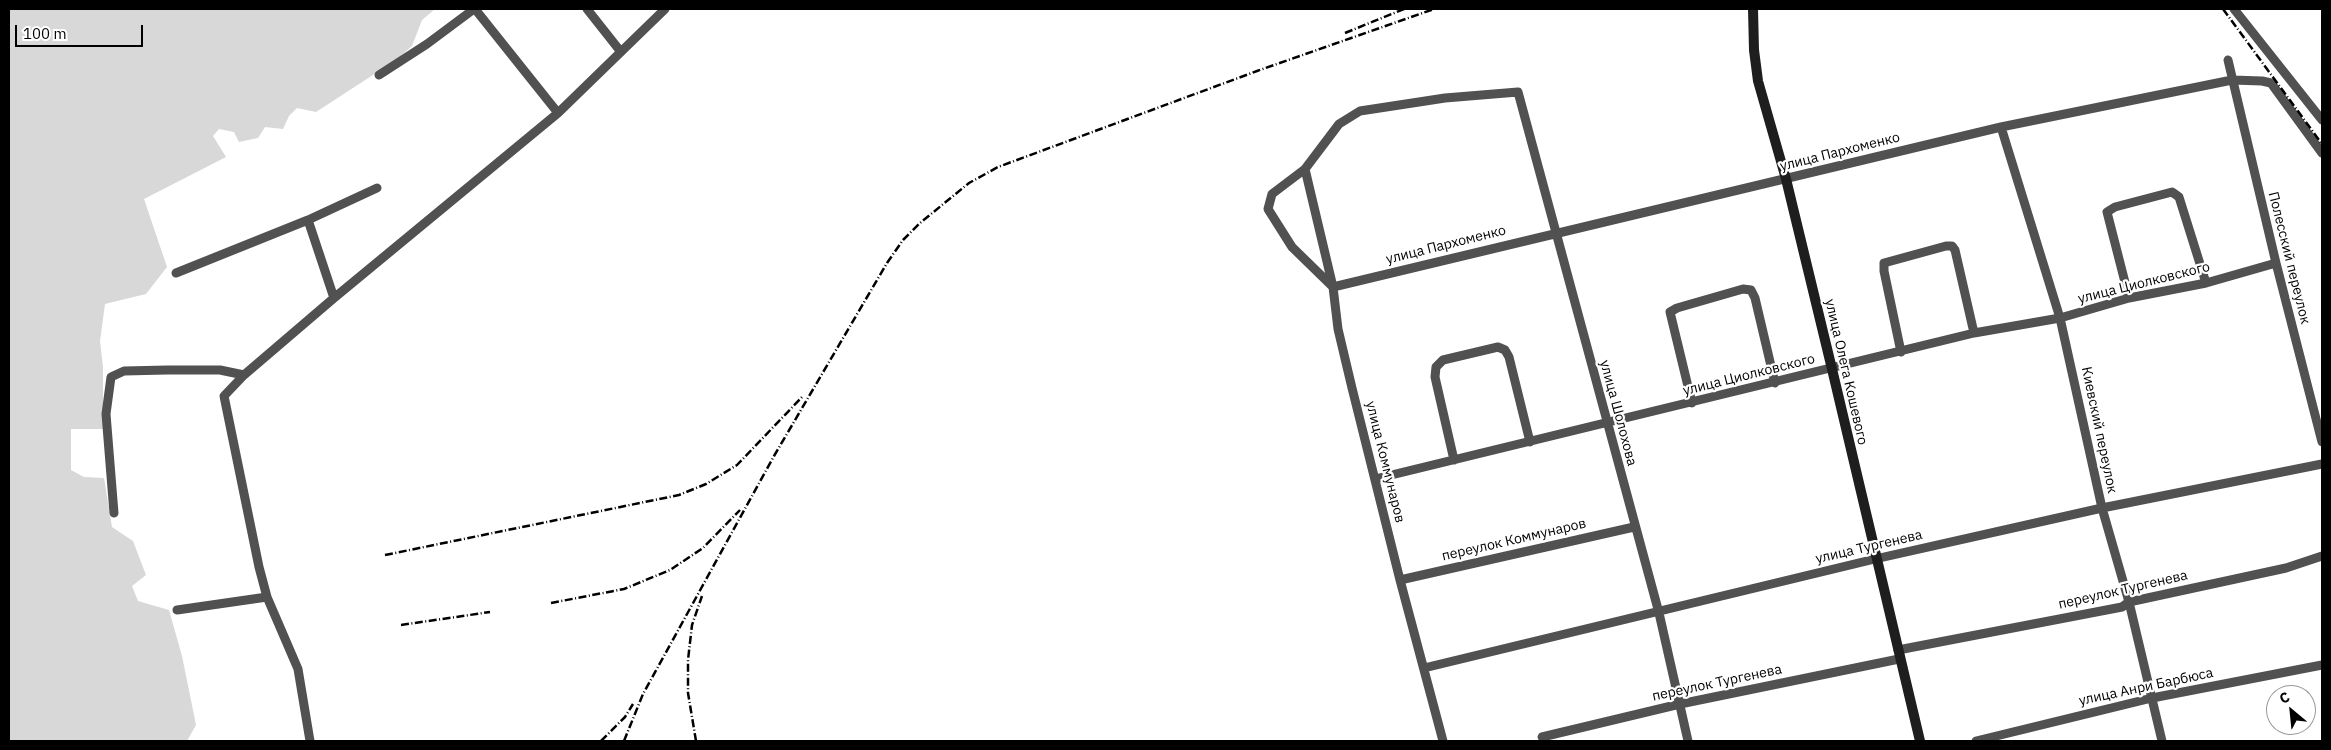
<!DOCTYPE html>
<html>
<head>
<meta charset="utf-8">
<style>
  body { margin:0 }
  #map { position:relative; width:2331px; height:750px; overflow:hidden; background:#fff; font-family:"IBM Plex Sans",sans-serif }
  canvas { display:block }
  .frame { position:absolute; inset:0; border:10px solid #000; pointer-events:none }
  .north { position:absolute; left:2266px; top:685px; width:50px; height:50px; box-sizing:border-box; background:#fff; border:1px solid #999; border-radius:50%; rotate:332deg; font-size:14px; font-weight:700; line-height:20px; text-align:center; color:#000 }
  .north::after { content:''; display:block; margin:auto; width:18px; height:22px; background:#000; clip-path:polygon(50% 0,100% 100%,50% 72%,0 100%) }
  .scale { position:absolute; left:15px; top:25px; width:128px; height:22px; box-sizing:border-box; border:2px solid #000; border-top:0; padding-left:6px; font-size:15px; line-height:18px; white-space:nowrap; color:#000; -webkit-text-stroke:4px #fff; paint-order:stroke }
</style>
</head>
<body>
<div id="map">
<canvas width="2331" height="750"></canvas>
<div class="frame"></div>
<div class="north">С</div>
<div class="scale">100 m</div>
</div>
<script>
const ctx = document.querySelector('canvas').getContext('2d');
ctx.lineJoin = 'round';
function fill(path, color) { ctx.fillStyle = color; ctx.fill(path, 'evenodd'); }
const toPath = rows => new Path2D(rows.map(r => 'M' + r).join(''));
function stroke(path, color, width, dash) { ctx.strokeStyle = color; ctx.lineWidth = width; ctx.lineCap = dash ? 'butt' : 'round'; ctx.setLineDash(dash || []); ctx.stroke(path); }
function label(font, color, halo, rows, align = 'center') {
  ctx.font = font + ' "IBM Plex Sans",sans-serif'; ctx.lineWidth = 4.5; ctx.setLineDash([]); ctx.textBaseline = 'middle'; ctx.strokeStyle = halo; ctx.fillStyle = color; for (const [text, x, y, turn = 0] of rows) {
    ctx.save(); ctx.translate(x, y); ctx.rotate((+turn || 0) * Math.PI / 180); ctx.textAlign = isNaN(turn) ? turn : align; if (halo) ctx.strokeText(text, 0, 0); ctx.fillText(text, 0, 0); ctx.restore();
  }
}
fill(toPath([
  [9,9,435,9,422,20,412,46,396,60,316,112,297,108,289,116,283,129,265,127,258,138,239,142,234,132,219,129,213,136,226,157,144,199,167,267,146,294,105,304,100,341,103,367,103,429,71,429,71,470,84,477,104,478,112,527,133,541,146,575,132,586,138,601,169,610,182,656,196,725,187,741,9,741]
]), '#d8d8d8');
stroke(toPath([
  [475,9,558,113],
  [587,9,621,52],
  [2234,9,2322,120],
  [2228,60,2276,263,2322,442],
  [379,75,427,44,474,9],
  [2001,127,2060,318,2102,508,2129,602,2162,741],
  [1305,169,1333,287,2001,127,2232,80,2262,81,2271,83,2322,153],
  [308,220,334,298],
  [176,273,308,220,377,188],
  [2129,298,2107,212,2115,207,2172,192,2179,197,2206,283],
  [1901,352,1884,271,1884,263,1946,246,1952,246,1955,250,1974,333],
  [1692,403,1670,312,1677,308,1743,289,1751,290,1755,298,1775,383],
  [1454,460,1435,377,1436,367,1443,360,1498,347,1505,350,1509,357,1530,442],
  [1375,479,1974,333,2060,318,2129,298,2206,283,2276,263],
  [114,513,106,414,111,377,124,371,167,370,220,370,244,375],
  [1400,580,1634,527],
  [177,610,267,597],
  [1898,650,2122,607,2129,602,2286,568,2322,556],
  [1424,668,1875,559,2102,508,2322,464],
  [1542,737,1680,704,1899,659],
  [310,741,298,669,267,597,259,567,224,396,244,375,334,298,558,113,665,9],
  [1443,741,1400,580,1352,388,1338,329,1333,287,1292,247,1268,209,1272,194,1305,169,1339,124,1360,111,1445,98,1518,92,1659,613,1688,741],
  [1976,741,2152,698,2322,665]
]), '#515151', 9);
stroke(toPath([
  [1753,9,1754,50,1758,81,1786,179,1832,369,1920,741]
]), '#1e1e1e', 10);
stroke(toPath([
  [2223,9,2322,144],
  [1345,33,1404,9],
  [385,555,679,495,706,484,737,465,803,396],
  [551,603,624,589,670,570,703,548,740,510],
  [401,625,490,612],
  [601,741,625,717,633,704],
  [624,741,643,694,774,456,887,263,903,240,920,223,969,183,998,167,1257,71,1434,9],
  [696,741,688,693,688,660,692,625,702,596]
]), '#000', 2.5, [8, 2.5, 1, 2.5]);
label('14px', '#000', '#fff', [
  ["улица Пархоменко",1840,152,-14],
  ["улица Пархоменко",1446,245,-14],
  ["Полесский переулок",2289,258,76],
  ["улица Циолковского",2144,283,-14],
  ["улица Олега Кошевого",1846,372,77],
  ["улица Циолковского",1749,375,-14],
  ["улица Шолохова",1618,413,75],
  ["Киевский переулок",2099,430,78],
  ["улица Коммунаров",1385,462,76],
  ["переулок Коммунаров",1514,540,-13],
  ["улица Тургенева",1869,547,-13],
  ["переулок Тургенева",2123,590,-13],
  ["переулок Тургенева",1717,683,-12],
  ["улица Анри Барбюса",2146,687,-12]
]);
</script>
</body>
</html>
